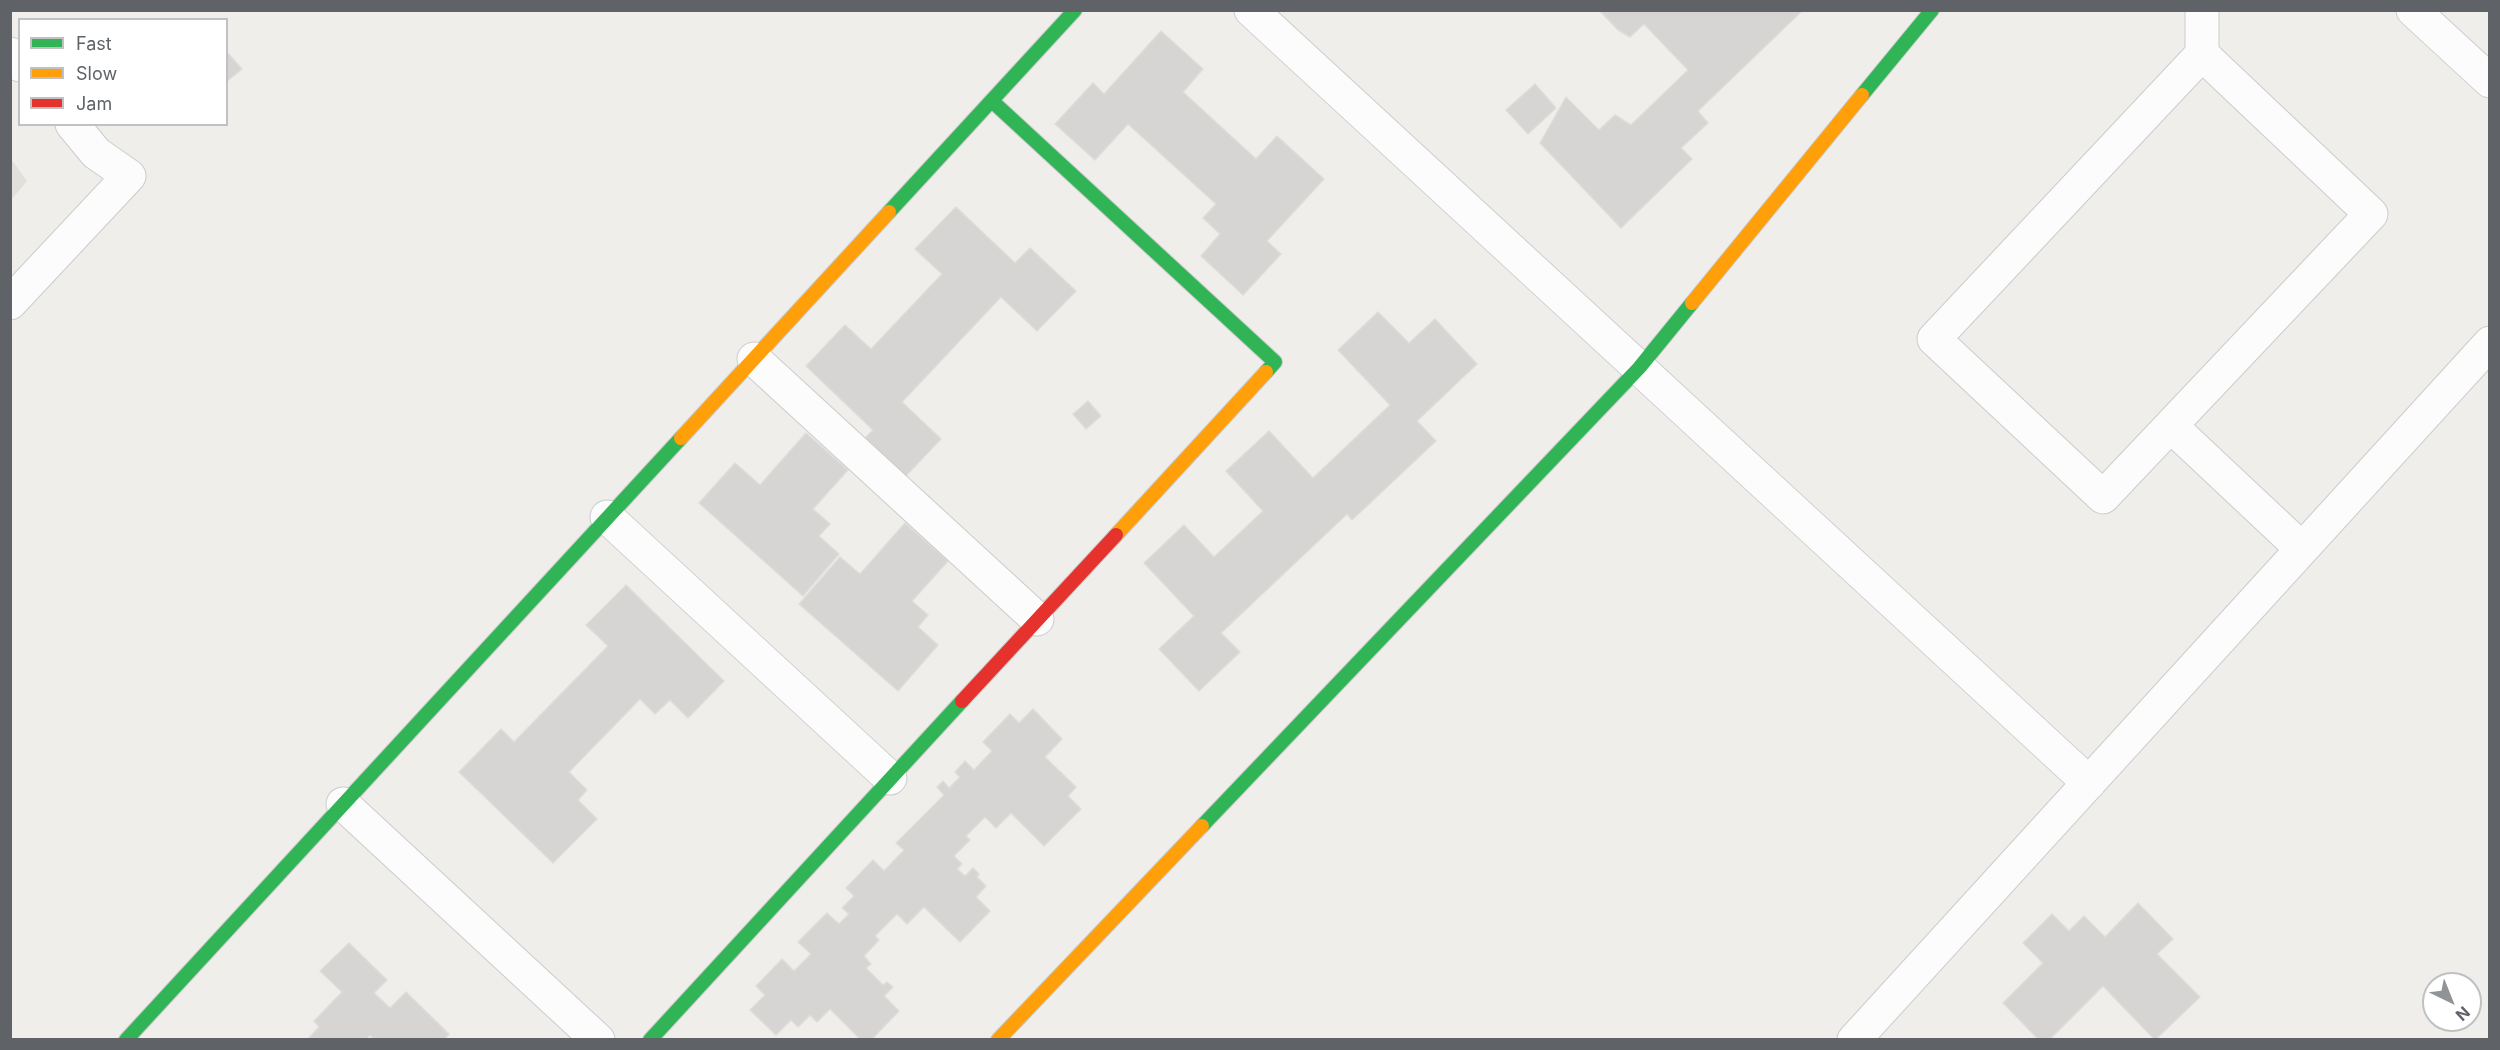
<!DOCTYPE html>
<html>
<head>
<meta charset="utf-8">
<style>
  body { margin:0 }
  #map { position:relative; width:2500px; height:1050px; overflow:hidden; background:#efeeea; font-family:Inter,sans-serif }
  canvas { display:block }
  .frame { position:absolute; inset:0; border:12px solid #5f6368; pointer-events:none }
  .legend { position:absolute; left:18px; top:18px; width:210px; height:108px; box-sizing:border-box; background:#fff; border:2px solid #bfc1c3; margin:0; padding:8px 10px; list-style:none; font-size:18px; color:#5f6368 }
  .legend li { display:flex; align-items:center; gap:12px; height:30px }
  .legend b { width:30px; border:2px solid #bfc1c3 }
  .north { position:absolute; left:2422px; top:972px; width:60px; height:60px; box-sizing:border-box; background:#fff; border:2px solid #bfc1c3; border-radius:50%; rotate:137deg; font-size:16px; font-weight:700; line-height:24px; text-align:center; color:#5f6368 }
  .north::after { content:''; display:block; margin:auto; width:21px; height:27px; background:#919496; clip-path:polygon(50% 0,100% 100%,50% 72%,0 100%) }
</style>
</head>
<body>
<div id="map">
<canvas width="2500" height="1050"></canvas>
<div class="frame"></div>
<ul class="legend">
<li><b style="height:8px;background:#30b455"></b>Fast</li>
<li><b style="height:8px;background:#ff9f0a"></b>Slow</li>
<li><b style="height:8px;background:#e5322d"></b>Jam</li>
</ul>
<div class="north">N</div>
</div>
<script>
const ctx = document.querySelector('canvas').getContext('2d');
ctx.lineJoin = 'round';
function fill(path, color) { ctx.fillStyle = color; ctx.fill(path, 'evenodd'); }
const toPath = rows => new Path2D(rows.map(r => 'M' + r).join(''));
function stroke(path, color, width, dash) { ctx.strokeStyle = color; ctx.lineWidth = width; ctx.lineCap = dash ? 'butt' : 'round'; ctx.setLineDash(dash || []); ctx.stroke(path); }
fill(toPath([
  [11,159,27,181,11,200]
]), '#e2e0da');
const building = toPath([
  [1599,10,1803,10,1698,111,1708,123,1681,148,1692,159,1621,228,1540,143,1566,97,1599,130,1615,115,1631,125,1688,70,1644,24,1630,37,1618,30,1599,10],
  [1161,31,1203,69,1183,92,1256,159,1277,136,1324,179,1267,241,1281,254,1243,295,1201,256,1220,234,1203,218,1216,204,1128,124,1095,160,1055,124,1093,83,1104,94,1161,31],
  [226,51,242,69,226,82,226,51],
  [1535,84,1556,108,1528,134,1506,110,1535,84],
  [956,207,1015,263,1030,248,1076,291,1037,331,1001,297,902,402,941,439,903,479,863,440,873,430,806,366,845,325,871,349,942,274,915,249,956,207],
  [1378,312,1409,343,1435,319,1477,364,1417,421,1436,441,1352,520,1347,514,1221,633,1240,652,1199,691,1159,649,1194,616,1144,563,1184,525,1214,557,1263,511,1226,471,1269,431,1313,478,1390,405,1338,350,1378,312],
  [1088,401,1101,416,1086,429,1073,414,1088,401],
  [806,433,848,470,813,509,830,524,819,536,839,554,803,596,699,503,735,463,760,485,806,433],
  [905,523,948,561,912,601,928,615,918,627,938,645,898,691,799,604,840,557,860,574,905,523],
  [626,585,724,681,688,718,670,700,655,714,640,699,569,772,587,790,578,800,597,819,553,863,459,772,501,729,514,742,608,646,586,625,626,585],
  [1033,709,1062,739,1045,757,1076,787,1068,796,1081,809,1044,846,1011,813,996,828,985,817,966,836,970,840,954,856,962,864,957,869,965,876,973,868,979,874,977,877,986,886,976,897,990,911,960,942,924,907,907,924,897,914,875,936,879,940,864,956,871,964,866,968,883,985,887,982,893,987,884,996,899,1011,871,1040,861,1040,830,1009,817,1022,810,1015,798,1027,791,1020,776,1035,750,1010,765,995,756,986,782,959,794,971,811,954,798,942,827,913,839,924,849,914,842,908,854,896,846,888,873,860,884,871,904,850,896,843,944,795,937,787,943,781,949,788,960,777,955,772,965,761,974,770,992,751,983,742,1010,714,1019,723,1033,709],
  [2138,903,2173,939,2157,954,2200,997,2155,1040,2103,986,2049,1040,2039,1040,2003,1003,2043,963,2023,943,2052,914,2069,931,2084,916,2105,937,2138,903],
  [349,943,387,980,374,993,390,1008,406,992,449,1034,444,1040,374,1040,370,1035,366,1040,307,1040,319,1027,314,1021,342,992,320,971,349,943]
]);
fill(building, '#d6d5d3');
stroke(building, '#deddd9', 1.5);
const street = toPath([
  [1251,10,2089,783],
  [2202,10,2202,54],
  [2413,10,2490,81],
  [10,54,20,65],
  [2202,54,2371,214,2103,497,1934,339,2202,54],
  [10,303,129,176,96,153,72,124],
  [754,359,1037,619],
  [2171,426,2302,549],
  [607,517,890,778],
  [343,804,598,1040],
  [1854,1040,2490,343]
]);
const fast = toPath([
  [1862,95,1932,10],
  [992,101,1275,362,1266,372],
  [889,212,1075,10],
  [1202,826,1639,368,1692,303],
  [126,1040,681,438],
  [650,1040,962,701]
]);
const slow = toPath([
  [1692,303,1862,95],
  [681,438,889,212],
  [1116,535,1266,372],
  [998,1040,1202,826]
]);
const jam = toPath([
  [962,701,1116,535]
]);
stroke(street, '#cbcccc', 35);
stroke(fast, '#cacacb', 16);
stroke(slow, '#cacacb', 16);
stroke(jam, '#cacacb', 16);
stroke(street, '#fdfcfc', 33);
stroke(fast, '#30b455', 14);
stroke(slow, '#ff9f0a', 14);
stroke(jam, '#e5322d', 14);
</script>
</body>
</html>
